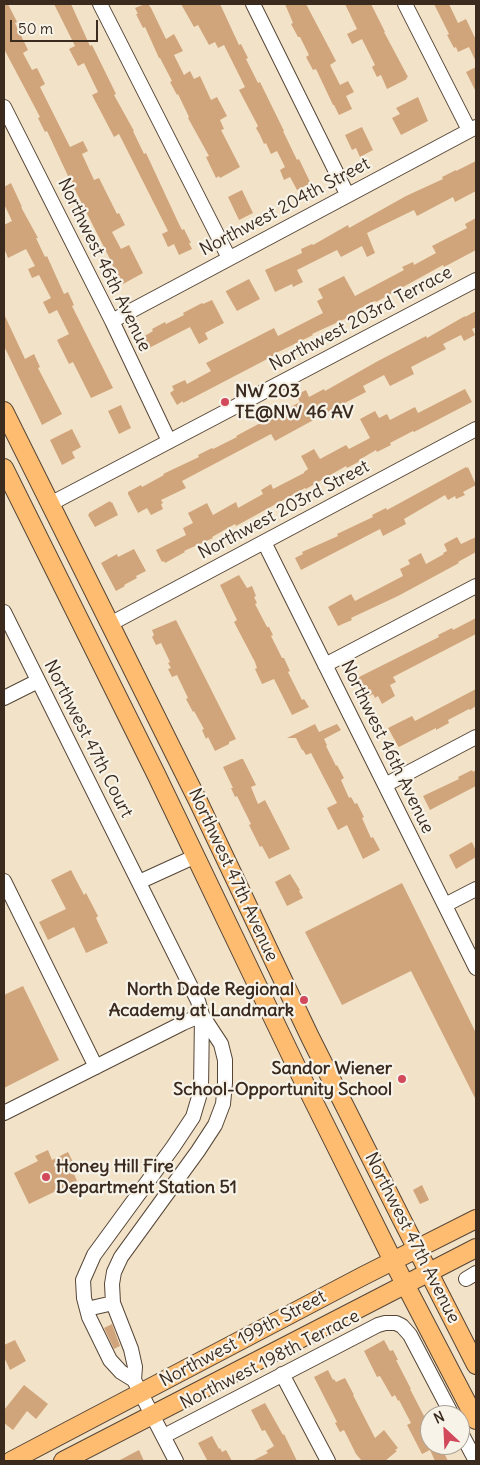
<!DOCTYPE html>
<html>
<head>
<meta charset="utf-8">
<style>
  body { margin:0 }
  #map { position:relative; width:480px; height:1465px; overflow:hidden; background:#f2e2c7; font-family:Delius,sans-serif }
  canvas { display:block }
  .frame { position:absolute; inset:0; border:5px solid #3b2a1e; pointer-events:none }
  .north { position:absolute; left:420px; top:1405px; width:50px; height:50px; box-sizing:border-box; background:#f7f3e8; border:1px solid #aca397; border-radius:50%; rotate:335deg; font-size:14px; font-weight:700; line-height:20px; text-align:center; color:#3b2a1e }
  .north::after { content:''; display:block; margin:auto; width:18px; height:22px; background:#d1495b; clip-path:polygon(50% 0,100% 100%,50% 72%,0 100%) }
  .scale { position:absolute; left:10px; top:20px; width:88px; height:22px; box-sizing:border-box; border:2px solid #3b2a1e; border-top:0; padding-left:6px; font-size:15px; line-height:18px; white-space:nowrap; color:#3b2a1e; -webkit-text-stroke:4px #f7f3e8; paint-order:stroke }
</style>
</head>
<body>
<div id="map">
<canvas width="480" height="1465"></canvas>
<div class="frame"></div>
<div class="north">N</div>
<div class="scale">50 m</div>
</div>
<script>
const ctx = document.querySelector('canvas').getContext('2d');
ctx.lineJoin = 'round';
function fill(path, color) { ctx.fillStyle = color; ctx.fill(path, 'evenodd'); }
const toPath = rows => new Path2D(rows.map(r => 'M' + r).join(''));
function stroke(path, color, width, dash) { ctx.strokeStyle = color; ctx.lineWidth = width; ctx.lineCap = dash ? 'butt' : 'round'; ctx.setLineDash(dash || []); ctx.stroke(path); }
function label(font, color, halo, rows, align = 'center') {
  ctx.font = font + ' Delius,sans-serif'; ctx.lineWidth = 4.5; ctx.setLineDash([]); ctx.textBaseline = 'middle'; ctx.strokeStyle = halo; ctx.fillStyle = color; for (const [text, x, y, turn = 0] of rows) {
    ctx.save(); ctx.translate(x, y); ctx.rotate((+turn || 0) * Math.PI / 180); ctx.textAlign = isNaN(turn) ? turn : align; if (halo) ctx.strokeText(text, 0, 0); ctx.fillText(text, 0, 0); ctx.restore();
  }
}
fill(toPath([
  [4,4,8,4,17,22,15,23,28,50,23,53,32,70,37,68,45,84,40,87,70,147,83,141,88,151,82,154,94,180,99,178,117,214,119,213,125,225,112,232,121,249,129,245,143,273,123,284,110,261,111,261,68,176,47,131,45,132,38,118,40,117,4,49],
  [54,4,71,4,90,46,92,45,116,94,114,95,134,131,133,131,144,154,146,153,178,222,182,230,184,229,191,243,189,243,192,249,179,255,174,244,168,247,162,234,168,231,119,134,114,137,102,114,92,95,98,92,84,63,78,66,69,49,75,46],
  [145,4,148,4,151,8,166,39,174,34,183,51,174,55,184,75,190,71,194,79,200,76,211,100,217,97,227,116,220,120,224,129,221,130,240,167,220,178,219,176,216,178,206,157,209,156,188,118,189,117,178,94,177,95,170,82,172,81,160,58,159,58,145,27,143,28,136,14,138,14,135,8],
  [181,4,220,4,239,45,241,44,248,58,246,59,258,83,260,82,284,131,283,131,297,160,299,159,310,182,309,184,297,190,290,177,284,180,280,170,285,167,277,151,271,154,266,143,264,144,260,135,256,128,258,126,239,90,245,87,224,45,218,48,215,42,209,45,198,25,194,27],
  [285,4,306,4,336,61,330,65,340,85,348,81,354,92,346,96,352,109,339,115,334,105,333,105,316,69,313,70,306,57,309,55,300,37,298,37,291,24,293,23],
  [345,4,371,4,385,32,384,32,408,77,406,78,407,79,387,89,381,75,377,77,372,67,375,65,362,39,352,44,347,34,357,29],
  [434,4,449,4,458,23,466,19,476,40,476,62,469,47,458,52,456,47,454,48,447,35,449,34],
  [476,67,476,92,466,72],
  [418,97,428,121,401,135,392,118,400,114,396,108],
  [362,127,373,150,360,157,356,148,352,150,345,135],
  [476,161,476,191,455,202,453,197,417,216,414,210,383,225,367,233,375,253,367,257,362,246,341,257,337,250,297,270,303,282,293,287,292,284,275,292,265,270,302,253,301,249,312,244,313,245,348,225,349,228,406,196,443,179,442,177,456,170,456,171],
  [11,183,22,207,21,207,38,238,36,238,45,257,47,256,64,294,68,292,74,305,72,306,113,388,91,398,73,362,69,364,57,340,69,334,57,310,49,314,43,302,51,298,39,275,32,278,28,269,35,266,26,249,8,258,4,248,4,225,12,221,4,204,4,187],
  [242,190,253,213,239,220,228,197],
  [476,218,476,250,444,267,443,265,376,302,375,301,370,303,348,315,349,317,312,334,313,335,274,354,275,355,183,403,183,401,177,405,170,393,174,390,172,386,185,380,187,384,211,371,206,363,274,328,278,336,323,313,317,301,323,298,318,289,344,276,355,296,404,270,402,267,413,262,414,265,436,253,432,246,467,228,465,224],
  [249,279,260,299,237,311,226,292,226,291],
  [212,300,224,323,205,333,208,339,199,344,190,327,149,348,143,337,153,331,152,329,165,322,166,324,184,315,183,313,202,303,203,304],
  [476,311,476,327,472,329,475,335,464,341,461,335,443,344,446,349,411,367,414,374,390,386,384,375,363,386,366,392,339,406,343,414,333,418,330,411,275,441,271,434,182,481,186,488,161,500,163,503,161,504,163,509,151,515,147,508,138,513,128,494,128,492,141,485,142,487,164,475,163,474,199,457,198,455,212,448,213,449,237,437,236,436,300,402,296,395,306,390,309,397,324,389,325,391,378,361,426,336,427,338,465,316,465,317],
  [4,314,25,359,34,354,40,367,38,368,62,414,42,425,4,346],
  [465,389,472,402,414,432,413,431,390,443,391,445,377,452,376,450,359,460,360,461,347,468,346,466,306,489,305,488,236,526,235,524,212,537,213,538,184,551,185,552,165,563,164,561,162,562,156,550,186,535,183,528,193,523,188,513,207,503,213,515,236,502,238,508,263,494,261,490,271,484,273,489,304,473,304,472,308,469,301,456,305,454,314,449,320,459,346,445,349,449,370,438,360,419,375,411,379,418,387,414,390,420,415,407,418,413],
  [121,405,131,428,119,434,108,411],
  [72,429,81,447,72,452,75,458,62,465,50,440],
  [466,467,467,468,468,467,476,485,463,492,465,495,456,499,455,496,448,500,445,495,404,519,406,524,383,536,380,529,301,570,295,558,303,554,302,552,338,536,337,534,373,517,372,515,386,508,387,510],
  [110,501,111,503,112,502,118,515,95,527,88,515,89,514,89,513],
  [457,537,461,544,476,537,476,552,458,562,459,563,398,596,351,618,352,620,338,626,328,607,351,594,355,601,403,576,400,569,410,564,408,560,421,553,426,564,444,554,443,553,447,551,444,544],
  [134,549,146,571,136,576,137,578,124,585,125,586,116,591,101,563,117,554,118,557],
  [239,575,247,588,252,586,256,596,254,597,257,603,255,604,267,627,269,627,273,635,271,636,282,658,284,658,290,671,288,672,302,700,304,699,309,707,292,715,274,679,262,684,255,669,257,668,255,662,234,622,237,620,220,585],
  [476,618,476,634,393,677,396,682,390,685,395,696,382,704,378,696,375,698,373,694,367,697,357,678,439,637,438,635,452,628,453,630],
  [176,620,236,739,229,742,229,744,215,751,208,737,206,739,202,730,204,729,194,711,193,712,186,699,188,698,177,675,172,677,168,669,171,668,168,663,170,662,161,643,156,645,152,637,154,635,152,630],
  [476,689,476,706,470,710,469,709,448,720,449,723,436,730,436,728,399,747,398,746,388,728,412,716,415,721],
  [315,724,319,732,337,724,341,730,324,739,327,745,326,746,336,766,337,765,344,778,341,780,349,798,351,797,355,804,357,803,364,817,362,818,371,838,373,837,380,850,363,859,347,825,338,830,327,808,337,803,311,753,306,755,303,750,302,750,296,738,287,738],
  [241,759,243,759,256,785,251,787,258,804,265,800,290,849,269,859,262,846,260,847,249,825,251,824,237,796,235,797,231,788,233,788,223,767],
  [472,770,473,772,476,770,476,786,430,810,423,796,459,779,458,777],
  [472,842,476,851,476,857,456,869,449,855],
  [71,870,84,895,86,893,98,916,96,918,108,943,86,953,74,927,48,940,39,922,66,909,51,880],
  [290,874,300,890,299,891,303,898,287,906,275,882],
  [402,883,476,1033,476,1100,411,971,342,1005,305,932],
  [23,986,59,1060,4,1088,4,995],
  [48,1150,52,1160,68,1152,78,1172,74,1174,77,1181,29,1204,14,1173,38,1161,35,1156],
  [422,1185,429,1200,420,1204,413,1190],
  [112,1324,120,1346,114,1349,104,1328],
  [15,1340,26,1361,10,1370,4,1357,4,1345],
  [384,1340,390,1351,393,1350,398,1360,396,1360,411,1389,410,1389,424,1416,425,1415,430,1424,430,1445,440,1445,448,1461,435,1461,430,1450,422,1454,407,1425,411,1423,399,1400,398,1401,395,1395,392,1397,380,1376,377,1377,364,1351],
  [328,1370,333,1380,334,1379,336,1382,345,1378,354,1395,353,1395,375,1438,384,1430,398,1448,395,1450,397,1451,385,1461,362,1461,356,1454,344,1430,340,1432,335,1423,337,1422,314,1377],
  [24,1385,48,1404,36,1419,27,1411,13,1430,4,1423,4,1410],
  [265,1403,283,1435,284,1434,297,1461,252,1461,268,1453,266,1451,274,1446,265,1430,262,1431,251,1410],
  [212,1436,219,1449,220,1448,222,1452,226,1450,232,1461,205,1461,207,1460,198,1443],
  [139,1450,144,1461,118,1461]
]), '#d1a57b');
const minor = toPath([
  [100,4,229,258],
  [253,4,347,194],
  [405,4,469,130],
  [4,107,112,321,169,441],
  [112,321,476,127],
  [50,504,476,280],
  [264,542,476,968],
  [4,612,198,1001,202,1015,201,1090,193,1117,173,1147,94,1255,83,1280,84,1298,89,1317,110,1360,121,1372,134,1380,176,1461],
  [110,624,476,429],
  [325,665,476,586],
  [4,698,38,681],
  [385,785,476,737],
  [4,881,96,1067],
  [139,882,196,856],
  [445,905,476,889],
  [4,1113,183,1023,202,1015],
  [466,1279,476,1273],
  [87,1309,113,1303],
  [282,1374,328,1461],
  [134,1380,135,1367,131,1349,113,1303,112,1284,114,1272,121,1257,198,1151,215,1125,223,1104,225,1083,225,1060,221,1044,202,1015],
  [460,1431,476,1461],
  [164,1436,378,1325,385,1323,396,1323,402,1326,410,1335,452,1415]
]);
const major = toPath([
  [4,411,198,801,310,1037,401,1218,476,1365],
  [4,468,156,774,296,1066,393,1261,476,1420],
  [11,1461,363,1276,476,1219],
  [63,1461,476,1248]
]);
stroke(minor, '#564637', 16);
stroke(major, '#564637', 20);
stroke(minor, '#fff', 14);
stroke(major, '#febc70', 18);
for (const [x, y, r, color] of [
  [225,402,5,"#d1495b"],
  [304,1000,5,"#d1495b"],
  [402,1079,5,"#d1495b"],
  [46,1177,5,"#d1495b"]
]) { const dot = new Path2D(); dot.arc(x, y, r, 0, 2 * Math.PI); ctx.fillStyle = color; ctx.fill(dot); stroke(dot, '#f7f3e8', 2); }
label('18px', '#3b2a1e', '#f7f3e8', [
  ["Northwest 204th Street",285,207,-28],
  ["Northwest 46th Avenue",104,265,64],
  ["Northwest 203rd Terrace",361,319,-28],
  ["Northwest 203rd Street",284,510,-28],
  ["Northwest 47th Court",88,739,63],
  ["Northwest 46th Avenue",387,747,64],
  ["Northwest 47th Avenue",233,875,65],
  ["Northwest 47th Avenue",412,1238,63],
  ["Northwest 199th Street",243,1339,-28],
  ["Northwest 198th Terrace",270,1360,-27]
]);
label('bold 18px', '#3b2a1e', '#f7f3e8', [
  ["NW 203",235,392],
  ["TE@NW 46 AV",235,413],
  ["North Dade Regional",294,990,"right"],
  ["Academy at Landmark",294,1011,"right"],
  ["Sandor Wiener",392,1069,"right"],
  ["School-Opportunity School",392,1090,"right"],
  ["Honey Hill Fire",56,1167],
  ["Department Station 51",56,1188]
], 'left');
</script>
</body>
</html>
